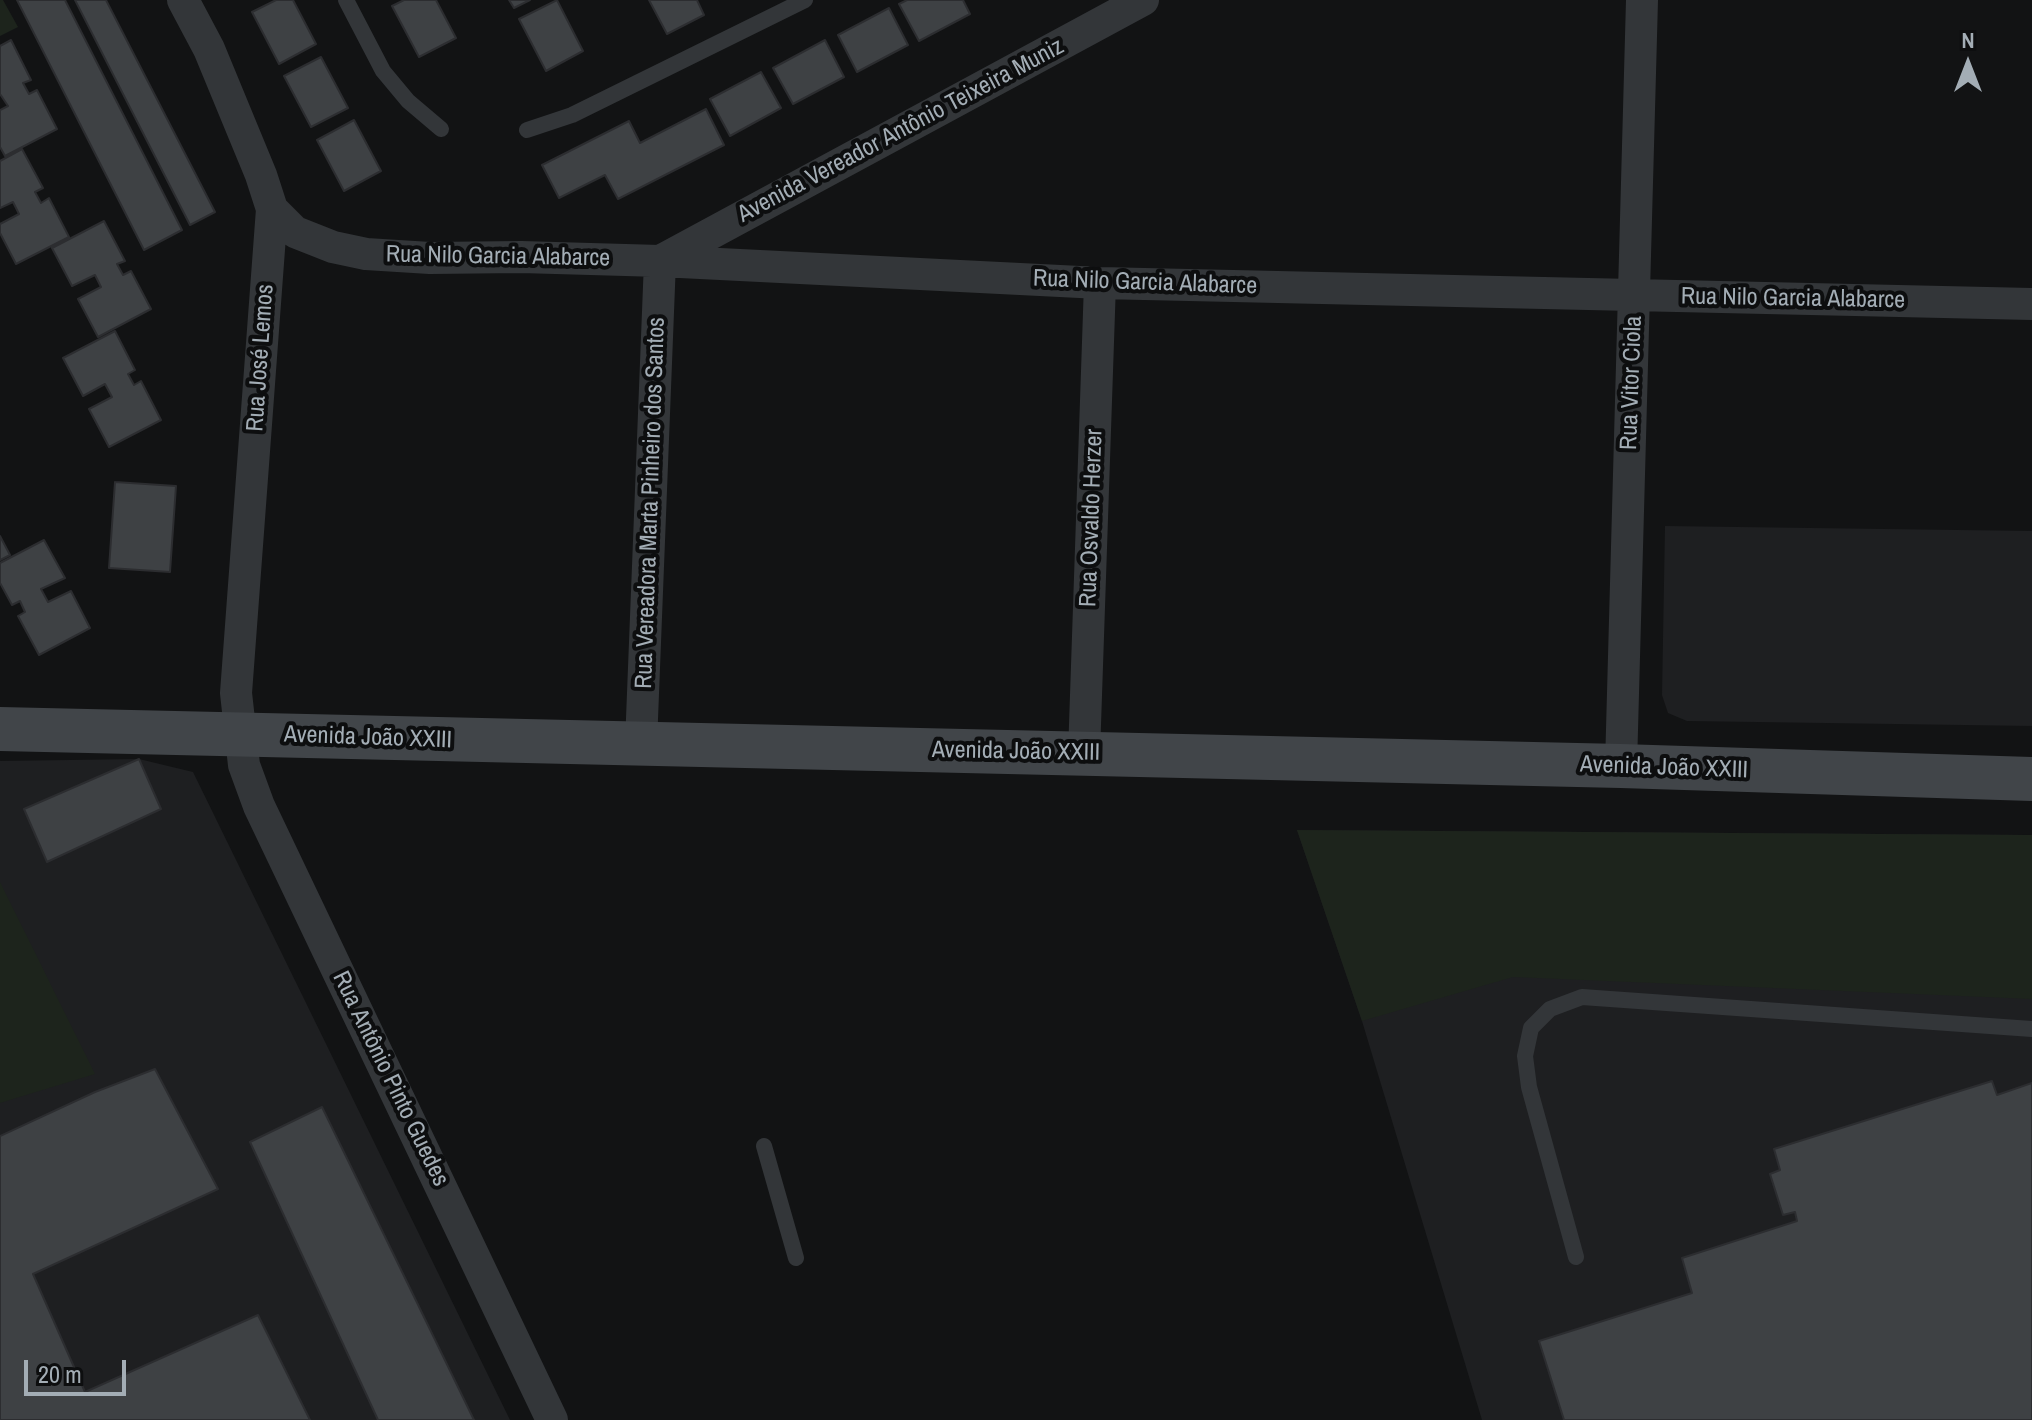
<!DOCTYPE html>
<html>
<head>
<meta charset="utf-8">
<style>
  body { margin:0 }
  #map { position:relative; width:2032px; height:1420px; overflow:hidden; background:#121314; font-family:"Archivo Narrow",sans-serif }
  canvas { display:block }
  .north { position:absolute; left:1928px; top:24px; width:80px; height:80px; -webkit-text-stroke:6px #0d0e0f; paint-order:stroke; rotate:0deg; font-size:22px; font-weight:700; line-height:32px; text-align:center; color:#a3adb5 }
  .north::after { content:''; display:block; margin:auto; width:28px; height:36px; background:#a3adb5; clip-path:polygon(50% 0,100% 100%,50% 72%,0 100%) }
  .scale { position:absolute; left:24px; top:1360px; width:102px; height:36px; box-sizing:border-box; border:4px solid #a3adb5; border-top:0; padding-left:10px; font-size:24px; line-height:28px; white-space:nowrap; color:#a3adb5; -webkit-text-stroke:6px #0d0e0f; paint-order:stroke }
</style>
</head>
<body>
<div id="map">
<canvas width="2032" height="1420"></canvas>
<div class="north">N</div>
<div class="scale">20 m</div>
</div>
<script>
const ctx = document.querySelector('canvas').getContext('2d');
ctx.lineJoin = 'round';
function fill(path, color) { ctx.fillStyle = color; ctx.fill(path, 'evenodd'); }
const toPath = rows => new Path2D(rows.map(r => 'M' + r).join(''));
function stroke(path, color, width, dash) { ctx.strokeStyle = color; ctx.lineWidth = width; ctx.lineCap = dash ? 'butt' : 'round'; ctx.setLineDash(dash || []); ctx.stroke(path); }
function label(font, color, halo, rows, align = 'center') {
  ctx.font = font + ' "Archivo Narrow",sans-serif'; ctx.lineWidth = 8; ctx.setLineDash([]); ctx.textBaseline = 'middle'; ctx.strokeStyle = halo; ctx.fillStyle = color; for (const [text, x, y, turn = 0] of rows) {
    ctx.save(); ctx.translate(x, y); ctx.rotate((+turn || 0) * Math.PI / 180); ctx.textAlign = isNaN(turn) ? turn : align; if (halo) ctx.strokeText(text, 0, 0); ctx.fillText(text, 0, 0); ctx.restore();
  }
}
fill(toPath([
  [1665,526,2032,531,2032,726,1687,721,1668,713,1662,695],
  [139,759,193,772,510,1420,0,1420,0,761],
  [1297,830,2032,835,2032,1420,1482,1420,1362,1021]
]), '#1e1f21');
fill(toPath([
  [0,0,3,0,18,27,0,36],
  [1297,830,2032,835,2032,999,1513,977,1362,1021],
  [0,882,95,1074,0,1103]
]), '#1d241c');
const building = toPath([
  [17,0,65,0,182,230,144,250,17,0],
  [75,0,106,0,215,212,190,225,75,0],
  [276,0,293,0,316,44,279,64,252,12,276,0],
  [404,0,436,0,456,38,419,57,392,6,404,0],
  [509,0,530,0,514,8,509,0],
  [557,0,583,51,546,71,519,19,557,0],
  [649,0,697,0,704,15,667,34,649,0],
  [907,0,963,0,970,14,919,41,899,4,907,0],
  [889,8,908,45,857,72,838,35,889,8],
  [11,40,31,80,23,83,29,94,37,90,57,129,5,156,0,147,0,110,8,106,0,94,0,46,11,40],
  [825,40,844,77,793,104,773,68,825,40],
  [321,57,348,108,311,127,284,76,321,57],
  [761,72,781,108,730,136,710,99,761,72],
  [706,109,724,145,618,199,605,175,559,198,542,165,629,121,640,143,706,109],
  [354,120,381,171,344,191,317,140,354,120],
  [22,149,43,188,35,192,41,203,49,198,69,237,16,264,0,233,0,224,19,214,13,202,0,208,0,161,22,149],
  [104,221,125,261,117,264,123,275,131,271,151,309,98,337,78,299,101,287,95,275,72,286,52,248,104,221],
  [115,331,135,370,128,374,134,385,141,381,161,420,109,447,89,409,112,397,105,384,83,396,63,358,115,331],
  [115,482,176,486,170,572,109,568,115,482],
  [0,536,10,555,0,560,0,536],
  [44,540,65,578,41,589,48,602,71,591,90,628,39,655,18,616,25,612,20,601,12,605,0,583,0,563,44,540],
  [139,759,161,809,47,862,24,809,139,759],
  [155,1069,218,1189,33,1274,85,1392,258,1315,310,1420,0,1420,0,1136,95,1092,155,1069],
  [1992,1081,1997,1095,2032,1083,2032,1420,1564,1420,1539,1341,1692,1293,1682,1258,1797,1221,1795,1212,1783,1215,1770,1174,1780,1170,1774,1149,1992,1081],
  [322,1107,474,1420,378,1420,250,1142,322,1107]
]);
fill(building, '#3e4144');
stroke(building, '#2c2d30', 2);
stroke(toPath([
  [346,0,383,71,408,101,441,129],
  [527,130,572,115,805,0],
  [764,1146,796,1258],
  [1576,1257,1529,1087,1525,1056,1531,1028,1550,1009,1582,997,2032,1029]
]), '#333639', 16);
stroke(toPath([
  [183,0,209,49,261,175,272,209,236,693,244,765,259,806,552,1420],
  [272,209,295,232,333,247,366,254,430,258,521,257,660,261,1100,283,2032,304],
  [660,261,1143,0],
  [641,744,660,261],
  [1084,754,1100,283],
  [1621,766,1642,0]
]), '#333639', 32);
stroke(toPath([
  [0,729,1621,766,2032,779]
]), '#414549', 44);
label('24px', '#a3adb5', '#0d0e0f', [
  ["Avenida Vereador Antônio Teixeira Muniz",901,131,-28],
  ["Rua Nilo Garcia Alabarce",498,257,1],
  ["Rua Nilo Garcia Alabarce",1145,283,2],
  ["Rua Nilo Garcia Alabarce",1793,299,1],
  ["Rua José Lemos",261,358,-86],
  ["Rua Vitor Ciola",1632,383,-88],
  ["Rua Vereadora Marta Pinheiro dos Santos",651,503,-88],
  ["Rua Osvaldo Herzer",1092,518,-88],
  ["Avenida João XXIII",368,738,2],
  ["Avenida João XXIII",1016,752,1],
  ["Avenida João XXIII",1664,768,2],
  ["Rua Antônio Pinto Guedes",390,1079,64]
]);
</script>
</body>
</html>
